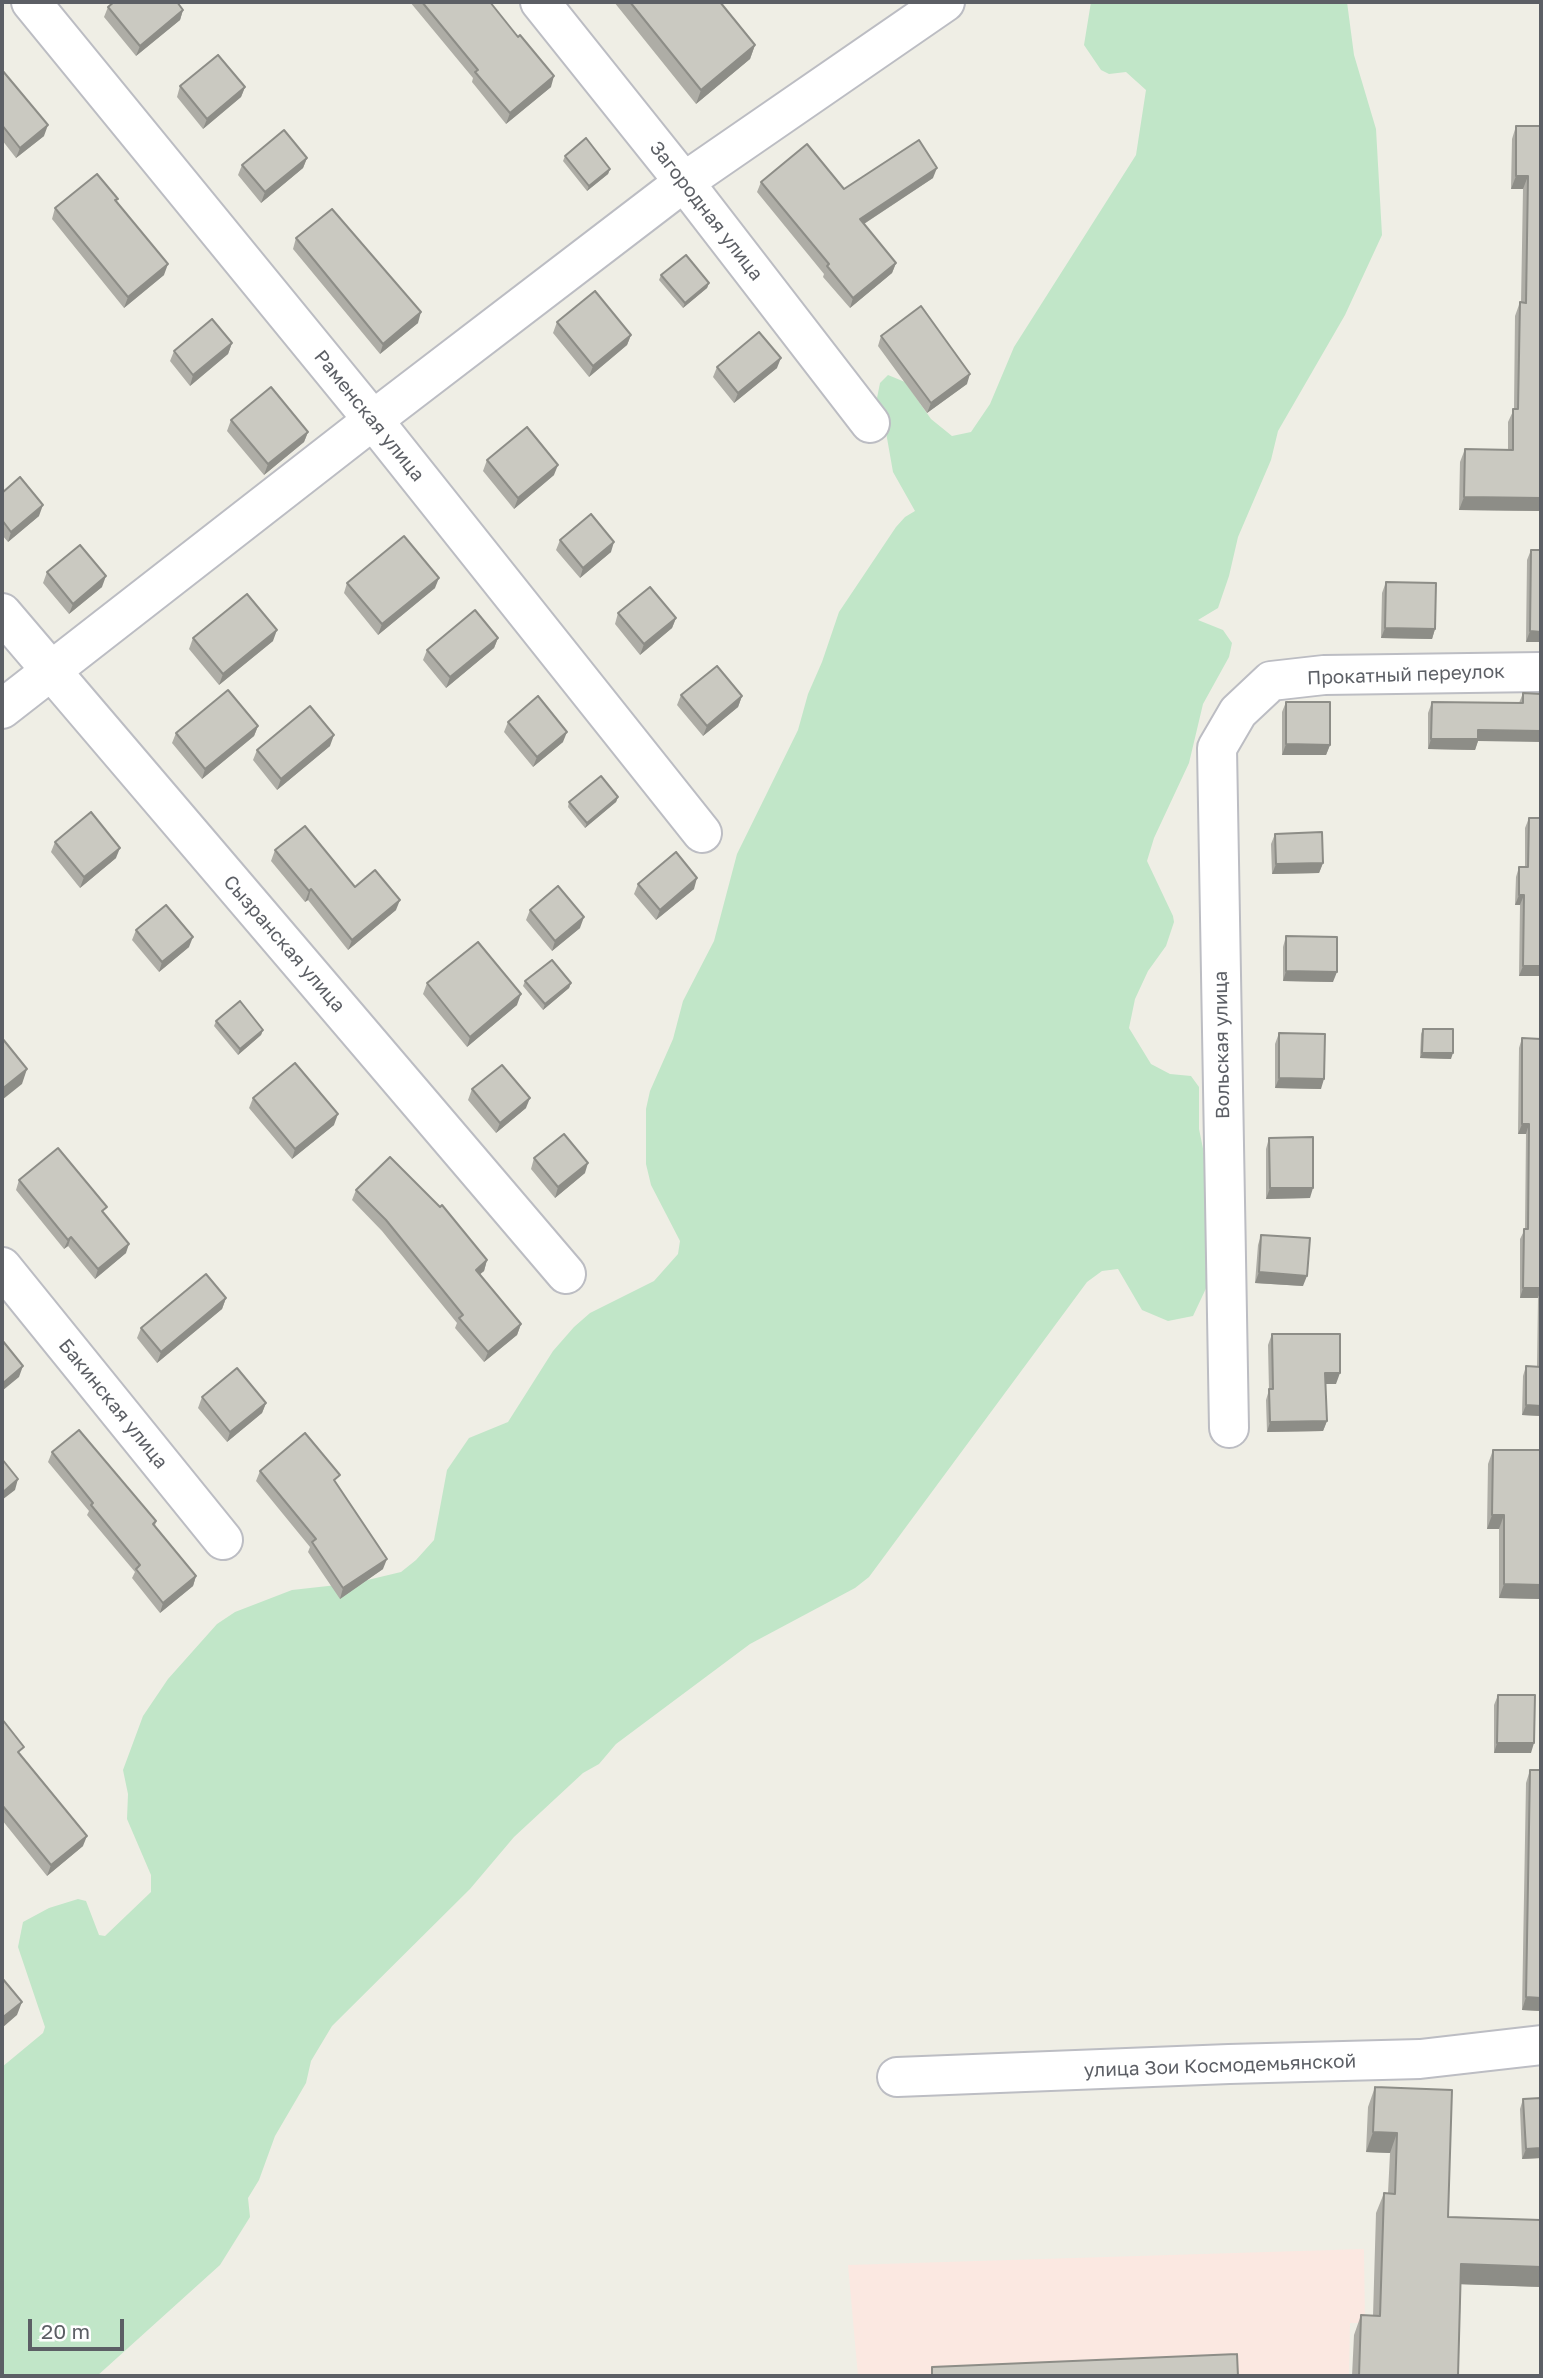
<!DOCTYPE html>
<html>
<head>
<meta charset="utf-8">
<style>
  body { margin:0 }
  #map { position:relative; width:1543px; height:2378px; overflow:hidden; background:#efeee5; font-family:"Golos Text",sans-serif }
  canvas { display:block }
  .frame { position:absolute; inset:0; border:4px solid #5c5f65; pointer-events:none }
  .scale { position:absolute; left:28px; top:2319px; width:96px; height:32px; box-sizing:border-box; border:4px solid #5c5f65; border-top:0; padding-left:9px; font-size:21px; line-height:24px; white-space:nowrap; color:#5c5f65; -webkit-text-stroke:5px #fff; paint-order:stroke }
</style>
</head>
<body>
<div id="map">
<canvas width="1543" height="2378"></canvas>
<div class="frame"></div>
<div class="scale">20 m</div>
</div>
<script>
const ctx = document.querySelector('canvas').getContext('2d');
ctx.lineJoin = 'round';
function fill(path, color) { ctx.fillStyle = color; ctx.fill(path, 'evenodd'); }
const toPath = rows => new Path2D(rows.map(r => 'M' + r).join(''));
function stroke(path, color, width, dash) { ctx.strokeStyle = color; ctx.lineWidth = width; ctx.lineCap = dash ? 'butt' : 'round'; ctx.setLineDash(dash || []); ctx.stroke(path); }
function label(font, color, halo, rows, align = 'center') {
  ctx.font = font + ' "Golos Text",sans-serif'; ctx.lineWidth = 5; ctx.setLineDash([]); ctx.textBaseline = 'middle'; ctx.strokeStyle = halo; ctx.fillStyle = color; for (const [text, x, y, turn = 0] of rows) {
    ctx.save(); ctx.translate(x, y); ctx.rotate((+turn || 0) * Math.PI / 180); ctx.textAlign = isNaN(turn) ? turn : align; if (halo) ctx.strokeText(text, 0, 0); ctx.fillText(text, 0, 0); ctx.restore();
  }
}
fill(toPath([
  [1364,2249,1365,2323,1350,2323,1349,2376,858,2376,848,2265]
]), '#fbe8e1');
fill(toPath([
  [1091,2,1347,2,1354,55,1376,129,1382,235,1345,315,1278,431,1271,460,1238,537,1229,576,1218,608,1198,620,1223,630,1232,643,1229,657,1203,704,1189,763,1154,838,1147,861,1173,916,1174,922,1166,946,1148,971,1135,999,1129,1028,1151,1064,1170,1074,1191,1076,1199,1087,1199,1129,1207,1168,1217,1265,1193,1316,1168,1321,1142,1310,1118,1269,1102,1271,1087,1282,869,1577,855,1588,750,1644,616,1744,599,1764,583,1773,514,1837,470,1889,332,2026,311,2061,306,2083,275,2136,259,2180,248,2198,250,2217,220,2265,97,2376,2,2376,2,2067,43,2033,45,2027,18,1947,23,1922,49,1908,78,1899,86,1901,99,1935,105,1936,151,1892,151,1875,127,1819,128,1794,123,1770,143,1716,168,1679,217,1624,235,1612,292,1590,355,1583,401,1572,416,1560,434,1540,447,1470,469,1438,508,1422,553,1351,574,1327,590,1313,654,1281,678,1254,680,1241,651,1185,646,1164,646,1109,650,1091,673,1039,683,1001,714,941,737,854,798,730,808,694,822,662,839,612,896,527,905,517,915,511,893,472,884,421,876,403,880,383,888,375,905,382,931,419,952,436,971,432,990,404,1014,347,1136,155,1146,90,1126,72,1109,74,1101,70,1084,45]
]), '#c1e6c8');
const minor = toPath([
  [31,2,373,420,702,833],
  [540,2,684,182,870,423],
  [2,613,566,1274],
  [2,709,373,420,684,182,945,2],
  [2,1267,223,1540],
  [1229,1428,1217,748,1238,712,1271,681,1324,675,1541,672],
  [897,2077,1229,2064,1420,2059,1541,2045]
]);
stroke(minor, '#bcbdc3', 42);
stroke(minor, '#fff', 38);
fill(toPath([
  [410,2,490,2,518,37,551,87,506,124,472,82,473,78],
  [614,2,691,2,755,45,750,59,696,104],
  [108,7,183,10,180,20,136,56,104,17],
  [2,70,44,136,16,158,2,140],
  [180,86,245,87,241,97,203,129,177,97],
  [1516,126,1541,126,1541,511,1459,510,1460,462,1465,449,1508,450,1508,422,1514,409,1515,316,1520,302,1521,303,1523,189,1511,189,1512,139],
  [565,156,610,169,608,174,587,191,563,161],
  [307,158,303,168,261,203,238,175,242,165],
  [933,178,864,224,896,263,892,273,850,308,823,277,824,274,757,192,761,182,844,189],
  [118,199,116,202,164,275,124,308,52,219,55,208],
  [296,238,418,323,380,354,293,249],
  [661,275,709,283,707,288,683,308,659,280],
  [557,322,631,335,627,345,589,377,553,333],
  [881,336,967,384,927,413,878,346],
  [232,343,228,354,190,386,170,361,174,351],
  [717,367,777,368,734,403,713,377],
  [231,420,308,432,304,442,264,475,227,431],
  [487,460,554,475,514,509,483,471],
  [2,493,39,516,8,542,2,535],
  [560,540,611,552,580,578,556,550],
  [1531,550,1541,550,1541,642,1526,642,1527,560],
  [47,572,102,587,69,614,43,583],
  [1386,582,1435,629,1432,639,1381,638,1382,593],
  [347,583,435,588,378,635,344,593],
  [618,613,676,618,672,628,640,655,615,624],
  [193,638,273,641,219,685,189,649],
  [498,638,494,648,446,688,423,660,427,650],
  [1523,693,1541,694,1478,741,1475,750,1428,749,1428,713,1432,702,1519,703],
  [681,695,742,696,738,707,703,736,677,705],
  [1286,702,1330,745,1326,755,1282,755,1282,712],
  [508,722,563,742,533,767,504,732],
  [258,726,254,736,202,779,172,743,176,733],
  [330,746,277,790,253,760,257,750],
  [618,797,616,802,585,828,568,807,569,802],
  [1529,818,1541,976,1519,976,1520,905,1515,905,1516,877,1519,867,1525,867,1525,828],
  [1275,834,1323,863,1319,873,1272,874,1271,844],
  [55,842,116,858,80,888,51,852],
  [275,850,355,887,396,910,348,950,308,900,305,902,271,861],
  [638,884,694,889,656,920,634,894],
  [530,910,580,928,552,951,526,920],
  [136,930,189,947,159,972,132,940],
  [1286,936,1333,982,1283,981,1283,947],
  [525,981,571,983,569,988,543,1010,523,986],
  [427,983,517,1005,467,1047,423,994],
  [216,1021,263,1030,261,1035,238,1055,214,1026],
  [1423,1029,1451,1059,1420,1058,1421,1034],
  [1279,1033,1321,1089,1275,1088,1275,1044],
  [1522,1038,1541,1039,1541,1416,1522,1415,1523,1376,1526,1366,1537,1367,1538,1298,1520,1298,1520,1239,1525,1229,1526,1134,1518,1134,1519,1048],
  [472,1089,526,1108,496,1133,468,1100],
  [253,1098,334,1125,292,1159,249,1108],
  [1269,1138,1310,1198,1266,1199,1266,1149],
  [534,1158,585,1173,555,1198,531,1169],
  [19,1180,105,1214,126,1253,95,1279,68,1246,64,1249,16,1190],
  [356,1190,487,1260,484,1271,480,1274,521,1324,517,1335,484,1362,455,1328,457,1323,382,1231,352,1200],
  [1261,1235,1303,1286,1255,1283,1258,1245],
  [226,1298,222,1309,157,1363,137,1338,141,1328],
  [1272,1334,1336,1384,1325,1384,1327,1421,1323,1431,1267,1432,1266,1400,1269,1390,1268,1345],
  [202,1397,266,1403,262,1413,227,1442,198,1408],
  [1493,1450,1541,1599,1499,1598,1499,1529,1487,1529,1488,1464],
  [52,1452,156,1521,155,1526,196,1576,193,1586,160,1613,132,1578,135,1572,87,1515,89,1511,48,1462],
  [260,1471,336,1484,383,1569,340,1599,308,1552,310,1547,256,1481],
  [1498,1695,1531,1753,1494,1753,1494,1705],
  [2,1719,21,1756,83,1846,47,1876,2,1820],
  [1530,1770,1541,2011,1522,2010,1526,1783],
  [1375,2087,1448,2217,1541,2287,1461,2284,1458,2376,1352,2376,1354,2335,1361,2315,1373,2316,1376,2213,1384,2193,1388,2193,1390,2153,1366,2152,1368,2107],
  [1523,2099,1541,2158,1522,2159,1520,2109]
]), '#aeada6');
fill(toPath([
  [183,10,180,20,136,56,140,46],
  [755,45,750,59,696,104,701,90],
  [554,76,551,87,506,124,510,113],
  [245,87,241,97,203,129,207,119],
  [48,125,44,136,16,158,20,148],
  [307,158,303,168,261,203,265,192],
  [937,168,933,178,856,229,860,219],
  [610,169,608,174,587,191,589,186],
  [1516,176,1528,176,1523,189,1511,189],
  [896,263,892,273,850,308,853,298],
  [168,264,164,275,124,308,128,297],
  [709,283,707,288,683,308,685,303],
  [421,312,418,323,380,354,383,344],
  [631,335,627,345,589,377,593,366],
  [232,343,228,354,190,386,193,375],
  [781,358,777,368,734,403,738,393],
  [970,374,967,384,927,413,931,403],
  [308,432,304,442,264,475,268,464],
  [558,465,554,475,514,509,518,498],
  [1464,497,1541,498,1541,511,1459,510],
  [43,505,39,516,8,542,11,532],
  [614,542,611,552,580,578,583,568],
  [106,576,102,587,69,614,73,604],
  [439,578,435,588,378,635,382,624],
  [676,618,672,628,640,655,644,644],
  [1385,628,1435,629,1432,639,1381,638],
  [277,630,273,641,219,685,223,674],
  [1530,631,1541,632,1541,642,1526,642],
  [498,638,494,648,446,688,450,677],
  [742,696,738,707,703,736,707,726],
  [258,726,254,736,202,779,205,769],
  [1478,730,1541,731,1541,742,1478,741,1475,750,1428,749,1431,739],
  [567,732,563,742,533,767,537,757],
  [334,735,330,746,277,790,281,779],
  [1286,744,1330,745,1326,755,1282,755],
  [618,797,616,802,585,828,587,823],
  [120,848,116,858,80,888,84,877],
  [1323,863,1319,873,1272,874,1276,864],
  [697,878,694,889,656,920,660,910],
  [311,889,308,900,305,902,309,891],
  [1519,895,1524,895,1520,905,1515,905],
  [400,900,396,910,348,950,352,940],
  [584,917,580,928,552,951,555,941],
  [193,937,189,947,159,972,162,962],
  [1523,966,1541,966,1541,976,1519,976],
  [1286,971,1337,972,1333,982,1283,981],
  [571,983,569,988,543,1010,545,1004],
  [521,994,517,1005,467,1047,470,1037],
  [263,1030,261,1035,238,1055,240,1049],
  [1422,1053,1453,1053,1451,1059,1420,1058],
  [27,1069,22,1084,2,1100,2,1089],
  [1279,1078,1324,1079,1321,1089,1275,1088],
  [530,1098,526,1108,496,1133,500,1123],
  [338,1114,334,1125,292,1159,295,1149],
  [1522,1124,1529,1124,1526,1134,1518,1134],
  [588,1163,585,1173,555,1198,558,1187],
  [1270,1188,1313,1188,1310,1198,1266,1199],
  [71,1237,68,1246,64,1249,68,1240],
  [129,1244,126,1253,95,1279,98,1269],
  [487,1260,484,1271,473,1280,476,1270],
  [1259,1272,1307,1276,1303,1286,1255,1283],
  [1523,1288,1541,1288,1541,1289,1538,1298,1520,1298],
  [226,1298,222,1309,157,1363,161,1352],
  [521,1324,517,1335,484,1362,488,1352],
  [23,1366,19,1377,2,1391,2,1384],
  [1325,1373,1340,1373,1336,1384,1321,1384],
  [266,1403,262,1413,227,1442,230,1432],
  [1526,1405,1541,1406,1541,1416,1522,1415],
  [1327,1421,1323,1431,1267,1432,1270,1422],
  [18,1479,15,1490,2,1500,2,1493],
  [1492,1515,1504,1515,1499,1529,1487,1529],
  [387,1559,383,1569,340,1599,343,1588],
  [196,1576,193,1586,160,1613,163,1603],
  [1504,1584,1541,1585,1541,1599,1499,1598],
  [1497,1743,1534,1743,1531,1753,1494,1753],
  [87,1836,83,1846,47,1876,51,1865],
  [1526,1997,1541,1998,1541,2011,1522,2010],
  [22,2002,17,2015,2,2028,2,2018],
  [1373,2132,1397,2133,1390,2153,1366,2152],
  [1541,2148,1541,2158,1522,2159,1526,2149],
  [1461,2264,1541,2267,1541,2287,1454,2284]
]), '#8d8d87');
const building = toPath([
  [114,2,177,2,183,10,140,46,108,7,114,2],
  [422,2,490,2,518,37,520,35,554,76,510,113,475,72,478,70,422,2],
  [630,2,691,2,692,3,693,2,720,2,755,45,701,90,630,2],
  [218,55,245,87,207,119,180,86,218,55],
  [2,70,48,125,20,148,2,125,2,70],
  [1516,126,1541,126,1541,498,1464,497,1465,449,1513,450,1513,409,1518,409,1520,302,1526,303,1528,176,1516,176,1516,126],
  [284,130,307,158,265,192,242,165,284,130],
  [586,138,610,169,589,186,565,156,586,138],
  [919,140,937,168,860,219,896,263,853,298,827,266,829,264,761,182,807,144,844,189,919,140],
  [97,174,118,199,115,200,168,264,128,297,55,208,97,174],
  [332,209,421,312,383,344,296,238,332,209],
  [686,255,709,283,685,303,661,275,686,255],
  [595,291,631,335,593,366,557,322,595,291],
  [921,306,970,374,931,403,881,336,921,306],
  [212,319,232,343,193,375,174,351,212,319],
  [759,332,781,358,738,393,717,367,759,332],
  [271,387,308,432,268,464,231,420,271,387],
  [527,427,558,465,518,498,487,460,527,427],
  [20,477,43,505,11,532,2,520,2,493,20,477],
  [591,514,614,542,583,568,560,540,591,514],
  [404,536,439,578,382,624,347,583,404,536],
  [80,545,106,576,73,604,47,572,80,545],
  [1531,550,1541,550,1541,632,1530,631,1531,550],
  [1386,582,1436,583,1435,629,1385,628,1386,582],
  [650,587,676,618,644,644,618,613,650,587],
  [247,594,277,630,223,674,193,638,247,594],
  [475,610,498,638,450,677,427,650,475,610],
  [717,666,742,696,707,726,681,695,717,666],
  [228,690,258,726,205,769,176,733,228,690],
  [1523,693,1541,694,1541,731,1478,730,1478,739,1431,739,1432,702,1523,703,1523,693],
  [538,696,567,732,537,757,508,722,538,696],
  [1286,702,1330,702,1330,745,1286,744,1286,702],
  [310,706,334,735,281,779,257,750,310,706],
  [601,776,618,797,587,823,569,802,601,776],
  [91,812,120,848,84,877,55,842,91,812],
  [1529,818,1541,818,1541,966,1523,966,1524,895,1519,895,1519,867,1528,867,1529,818],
  [305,826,355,887,375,870,400,900,352,940,311,889,309,891,275,850,305,826],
  [1322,832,1323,863,1276,864,1275,834,1322,832],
  [676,852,697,878,660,910,638,884,676,852],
  [558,886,584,917,555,941,530,910,558,886],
  [166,905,193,937,162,962,136,930,166,905],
  [1286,936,1337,937,1337,972,1286,971,1286,936],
  [478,942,521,994,470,1037,427,983,478,942],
  [552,960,571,983,545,1004,525,981,552,960],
  [240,1001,263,1030,240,1049,216,1021,240,1001],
  [1423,1029,1453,1029,1453,1053,1422,1053,1423,1029],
  [1279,1033,1325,1034,1324,1079,1279,1078,1279,1033],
  [2,1038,27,1069,2,1089,2,1038],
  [1522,1038,1541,1039,1541,1288,1523,1288,1524,1229,1528,1229,1529,1124,1522,1124,1522,1038],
  [295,1063,338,1114,295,1149,253,1098,295,1063],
  [502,1065,530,1098,500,1123,472,1089,502,1065],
  [564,1134,588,1163,558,1187,534,1158,564,1134],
  [1313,1137,1313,1188,1270,1188,1269,1138,1313,1137],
  [58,1148,107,1207,102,1211,129,1244,98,1269,71,1237,68,1240,19,1180,58,1148],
  [390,1157,440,1207,442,1205,487,1260,476,1270,521,1324,488,1352,459,1318,463,1315,386,1220,356,1190,390,1157],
  [1261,1235,1310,1238,1307,1276,1259,1272,1261,1235],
  [206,1274,226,1298,161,1352,141,1328,206,1274],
  [1541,1308,1541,1406,1526,1405,1526,1366,1541,1367,1541,1308],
  [1272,1334,1340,1334,1340,1373,1325,1373,1327,1421,1270,1422,1269,1389,1273,1389,1272,1334],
  [2,1340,23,1366,2,1384,2,1340],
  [237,1368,266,1403,230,1432,202,1397,237,1368],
  [79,1430,156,1521,153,1524,196,1576,163,1603,136,1569,140,1565,91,1505,93,1503,52,1452,79,1430],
  [305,1433,340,1475,334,1480,387,1559,343,1588,312,1542,316,1539,260,1471,305,1433],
  [1493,1450,1541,1450,1541,1585,1504,1584,1504,1515,1492,1515,1493,1450],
  [2,1459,18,1479,2,1493,2,1459],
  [1498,1695,1535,1695,1534,1743,1497,1743,1498,1695],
  [2,1719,24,1747,18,1752,87,1836,51,1865,2,1805,2,1719],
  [1530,1770,1541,1770,1541,1998,1526,1997,1530,1770],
  [2,1978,22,2002,2,2018,2,1978],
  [1375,2087,1452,2090,1448,2217,1541,2220,1541,2267,1461,2264,1458,2376,1359,2376,1361,2315,1380,2316,1384,2193,1395,2194,1397,2133,1373,2132,1375,2087],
  [1541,2098,1541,2148,1526,2149,1523,2099,1541,2098],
  [1237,2354,1238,2376,932,2376,932,2367,1237,2354]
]);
fill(building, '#cac9c1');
stroke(building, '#8d8d87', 2);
label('19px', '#5c5f65', '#fff', [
  ["Загородная улица",706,211,52],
  ["Раменская улица",369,416,51],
  ["Прокатный переулок",1406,675,-2],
  ["Сызранская улица",284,944,49],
  ["Вольская улица",1222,1045,-91],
  ["Бакинская улица",113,1404,51],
  ["улица Зои Космодемьянской",1220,2066,-2]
]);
</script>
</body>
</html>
